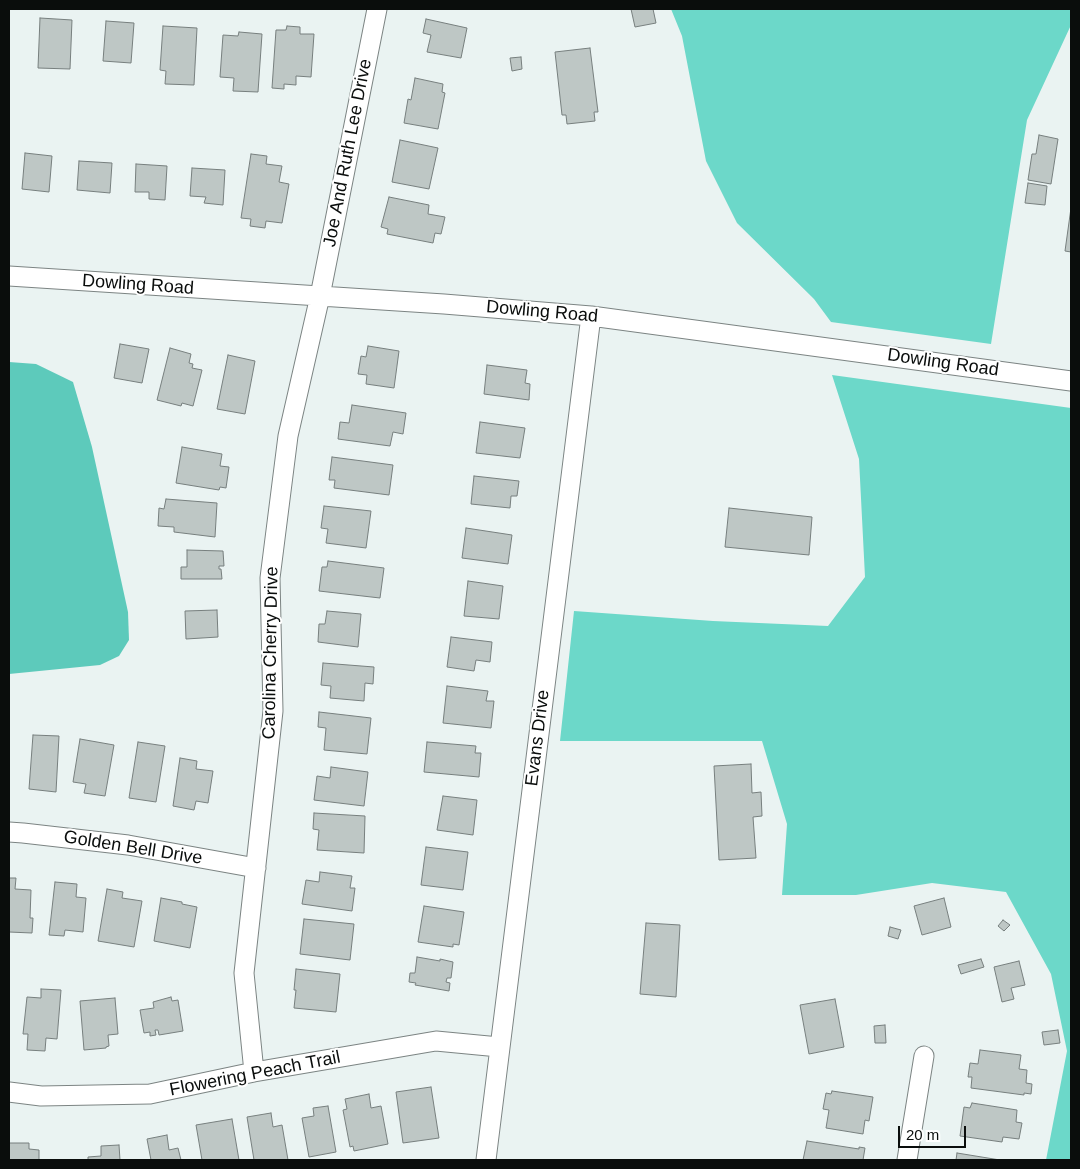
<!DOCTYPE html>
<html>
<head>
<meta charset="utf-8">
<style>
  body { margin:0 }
  #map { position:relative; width:1080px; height:1169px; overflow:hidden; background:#eaf3f2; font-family:Helvetica,sans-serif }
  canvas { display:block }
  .frame { position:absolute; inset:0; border:10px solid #0a0d0c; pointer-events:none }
  .scale { position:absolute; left:898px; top:1126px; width:68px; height:22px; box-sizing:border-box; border:2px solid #0a0d0c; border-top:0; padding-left:6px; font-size:15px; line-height:18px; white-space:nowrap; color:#0a0d0c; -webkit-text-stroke:4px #fff; paint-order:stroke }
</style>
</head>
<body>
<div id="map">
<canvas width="1080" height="1169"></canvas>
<div class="frame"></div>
<div class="scale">20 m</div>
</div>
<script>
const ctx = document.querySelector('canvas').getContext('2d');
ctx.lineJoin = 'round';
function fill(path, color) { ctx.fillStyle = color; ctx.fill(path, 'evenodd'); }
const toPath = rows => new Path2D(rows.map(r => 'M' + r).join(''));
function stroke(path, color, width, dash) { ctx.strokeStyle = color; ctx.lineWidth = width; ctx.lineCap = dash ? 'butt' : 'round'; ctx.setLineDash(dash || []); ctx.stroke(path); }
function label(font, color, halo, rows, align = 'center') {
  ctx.font = font + ' Helvetica,sans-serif'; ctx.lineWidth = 4; ctx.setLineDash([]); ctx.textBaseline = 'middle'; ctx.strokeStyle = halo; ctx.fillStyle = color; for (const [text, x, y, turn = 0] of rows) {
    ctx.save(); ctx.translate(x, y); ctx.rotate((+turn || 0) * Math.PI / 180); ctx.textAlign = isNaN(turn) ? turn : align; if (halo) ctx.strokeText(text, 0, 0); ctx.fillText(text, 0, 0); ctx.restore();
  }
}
fill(toPath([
  [671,9,1071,9,1071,25,1027,120,991,344,831,322,814,299,737,223,706,161,682,36],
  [832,375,1071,408,1071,1160,1046,1160,1067,1051,1051,974,1006,892,932,883,856,895,782,895,787,824,762,741,560,741,574,611,713,621,828,626,865,577,859,459]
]), '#6cd8c9');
fill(toPath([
  [9,362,36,364,73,382,92,447,128,612,129,640,119,656,100,665,9,674]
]), '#5dcabb');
const building = toPath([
  [631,9,653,9,656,23,635,27,631,9],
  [40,18,72,20,70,69,38,68,40,18],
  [426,19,467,28,461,58,427,52,431,35,423,33,426,19],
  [106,21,134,23,131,63,103,61,106,21],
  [163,26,197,28,194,85,165,84,166,71,160,70,163,26],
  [287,26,300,27,300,34,314,34,311,77,296,76,296,85,284,84,284,89,272,88,276,30,286,30,287,26],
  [239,32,262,34,258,92,233,91,234,78,220,77,223,35,238,36,239,32],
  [590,48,598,112,594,112,595,121,567,124,566,115,562,115,555,52,590,48],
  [521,57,522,69,512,71,510,58,521,57],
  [415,78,443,84,442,92,445,93,438,129,404,123,408,99,411,100,415,78],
  [1039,135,1058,139,1051,184,1028,180,1032,154,1036,154,1039,135],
  [400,140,438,148,429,189,392,182,400,140],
  [25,153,52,156,49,192,22,189,25,153],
  [251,154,267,156,266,164,282,166,279,182,289,184,282,223,266,221,265,228,250,226,251,219,241,218,251,154],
  [79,161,112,163,110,193,77,190,79,161],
  [136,164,167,166,165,200,149,199,149,192,135,192,136,164],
  [192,168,225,170,223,205,204,203,206,197,190,196,192,168],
  [1028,183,1047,186,1045,205,1025,203,1028,183],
  [389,197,429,205,428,214,445,217,441,234,435,233,433,243,387,234,388,229,381,227,389,197],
  [1071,208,1071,252,1065,251,1071,208],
  [120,344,149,349,142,383,114,378,120,344],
  [368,346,399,351,394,388,366,384,367,375,358,374,361,356,366,357,368,346],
  [170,348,191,354,189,363,193,364,192,368,202,370,193,406,182,403,181,406,157,400,170,348],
  [228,355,255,361,245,414,217,409,228,355],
  [487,365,527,370,525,383,530,384,529,400,484,394,487,365],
  [352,405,406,413,403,434,393,432,390,446,338,439,340,422,349,423,352,405],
  [480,422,525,428,520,458,476,453,480,422],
  [182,447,222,454,220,466,229,467,226,488,220,487,219,490,176,483,182,447],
  [332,457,393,465,389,495,334,488,335,480,329,480,332,457],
  [474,476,519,481,517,496,511,496,510,508,471,504,474,476],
  [166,499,217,503,215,537,174,532,174,527,158,526,159,508,164,509,166,499],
  [324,506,371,511,366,548,326,543,328,529,321,528,324,506],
  [729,508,812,517,809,555,725,547,729,508],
  [466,528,512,535,508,564,462,558,466,528],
  [187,550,223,551,224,566,219,566,219,569,221,569,222,579,181,579,181,567,187,567,187,550],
  [328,561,384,568,380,598,319,591,322,567,327,567,328,561],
  [468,581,503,586,499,619,464,616,468,581],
  [217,610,218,637,186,639,185,611,217,610],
  [327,611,361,614,358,647,318,642,319,624,325,624,327,611],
  [451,637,492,642,490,662,476,660,474,671,447,667,451,637],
  [323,663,374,667,373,684,365,683,364,701,330,698,331,686,321,685,323,663],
  [447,686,488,691,486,701,494,701,491,728,443,723,447,686],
  [319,712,371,718,367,754,324,750,326,728,318,727,319,712],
  [33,735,59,736,56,792,29,789,33,735],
  [80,739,114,745,105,796,84,793,86,784,73,782,80,739],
  [138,742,165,746,156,802,129,798,138,742],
  [427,742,476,746,475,753,481,753,479,777,424,772,427,742],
  [180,758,197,761,196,769,213,771,208,803,196,801,194,810,173,806,180,758],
  [751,764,752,793,761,792,762,816,753,817,756,858,719,860,714,766,751,764],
  [331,767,368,772,364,806,314,800,317,776,330,778,331,767],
  [443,796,477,800,473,835,437,830,443,796],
  [314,813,365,816,364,853,317,850,319,830,313,829,314,813],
  [426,847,468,852,463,890,421,885,426,847],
  [320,872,352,876,350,888,355,888,352,911,302,904,306,880,319,882,320,872],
  [9,878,16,878,15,889,31,890,30,918,33,918,32,933,9,932,9,878],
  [55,882,77,884,76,897,86,898,83,932,65,930,64,936,49,935,55,882],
  [107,889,123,892,122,898,142,901,134,947,98,941,107,889],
  [161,898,182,902,182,904,197,907,190,948,154,941,161,898],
  [944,898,951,927,922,935,914,906,944,898],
  [424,906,464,912,459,945,453,944,453,947,418,942,424,906],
  [304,919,354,924,350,960,300,954,304,919],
  [1003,920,1010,925,1004,931,998,926,1003,920],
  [646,923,680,925,676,997,640,994,646,923],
  [890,927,901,930,898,939,888,936,890,927],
  [417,957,440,961,440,959,453,962,451,978,447,978,446,982,450,983,449,991,415,985,416,983,409,982,410,973,415,973,417,957],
  [981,959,984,967,961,974,958,965,981,959],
  [1019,961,1025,985,1011,988,1014,999,1002,1002,994,967,1019,961],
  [296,969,340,974,336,1012,294,1008,296,990,294,990,296,969],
  [41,989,61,990,57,1039,46,1038,45,1051,27,1050,28,1034,23,1034,27,997,41,998,41,989],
  [171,997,172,1001,178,1000,183,1031,159,1035,158,1030,155,1030,156,1035,150,1036,150,1032,144,1033,140,1010,154,1008,153,1002,171,997],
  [115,998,118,1034,108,1035,109,1046,106,1047,106,1048,84,1050,80,1001,115,998],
  [835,999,844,1047,809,1054,800,1005,835,999],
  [885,1025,886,1043,875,1043,874,1026,885,1025],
  [1058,1030,1060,1043,1044,1045,1042,1032,1058,1030],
  [980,1050,1021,1055,1019,1069,1027,1070,1026,1083,1032,1084,1031,1094,1024,1093,1024,1095,971,1088,972,1077,968,1077,970,1063,978,1064,980,1050],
  [431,1087,439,1138,403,1143,396,1092,431,1087],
  [832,1091,873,1097,869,1121,865,1120,863,1134,826,1128,829,1110,823,1109,826,1093,831,1094,832,1091],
  [369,1094,371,1108,381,1106,388,1144,354,1151,353,1146,350,1147,343,1110,347,1109,345,1099,369,1094],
  [972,1103,1017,1110,1016,1122,1022,1123,1019,1139,1003,1137,1002,1142,960,1136,964,1107,970,1108,972,1103],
  [328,1106,336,1152,309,1157,302,1118,314,1116,313,1108,328,1106],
  [271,1113,273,1127,282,1125,288,1160,254,1160,247,1117,271,1113],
  [232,1119,239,1160,202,1160,196,1125,232,1119],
  [167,1135,169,1150,178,1148,181,1160,151,1160,147,1139,167,1135],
  [807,1141,859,1149,859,1147,865,1148,863,1160,803,1160,807,1141],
  [9,1143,29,1143,29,1149,39,1150,39,1160,9,1160,9,1143],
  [119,1145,120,1160,88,1160,88,1157,101,1156,101,1146,119,1145],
  [957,1153,1000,1160,956,1160,957,1153]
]);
fill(building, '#bec7c5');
stroke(building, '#777f7e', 1);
const minor = toPath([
  [9,276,444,304,591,316,1071,381],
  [9,832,23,833,128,845,256,868],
  [254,1072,244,973,273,711,270,578,288,436,320,296,377,9],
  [9,1092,41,1096,150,1094,254,1072,436,1041,499,1047],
  [486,1160,591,316],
  [907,1160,924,1056]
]);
stroke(minor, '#7c8483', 21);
stroke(minor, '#fff', 19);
label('18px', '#0a0d0c', '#fff', [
  ["Joe And Ruth Lee Drive",348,153,-79],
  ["Dowling Road",138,285,4],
  ["Dowling Road",542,312,5],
  ["Dowling Road",943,363,8],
  ["Carolina Cherry Drive",271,653,-89],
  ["Evans Drive",538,738,-83],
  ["Golden Bell Drive",133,848,9],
  ["Flowering Peach Trail",255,1074,-11]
]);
</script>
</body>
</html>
